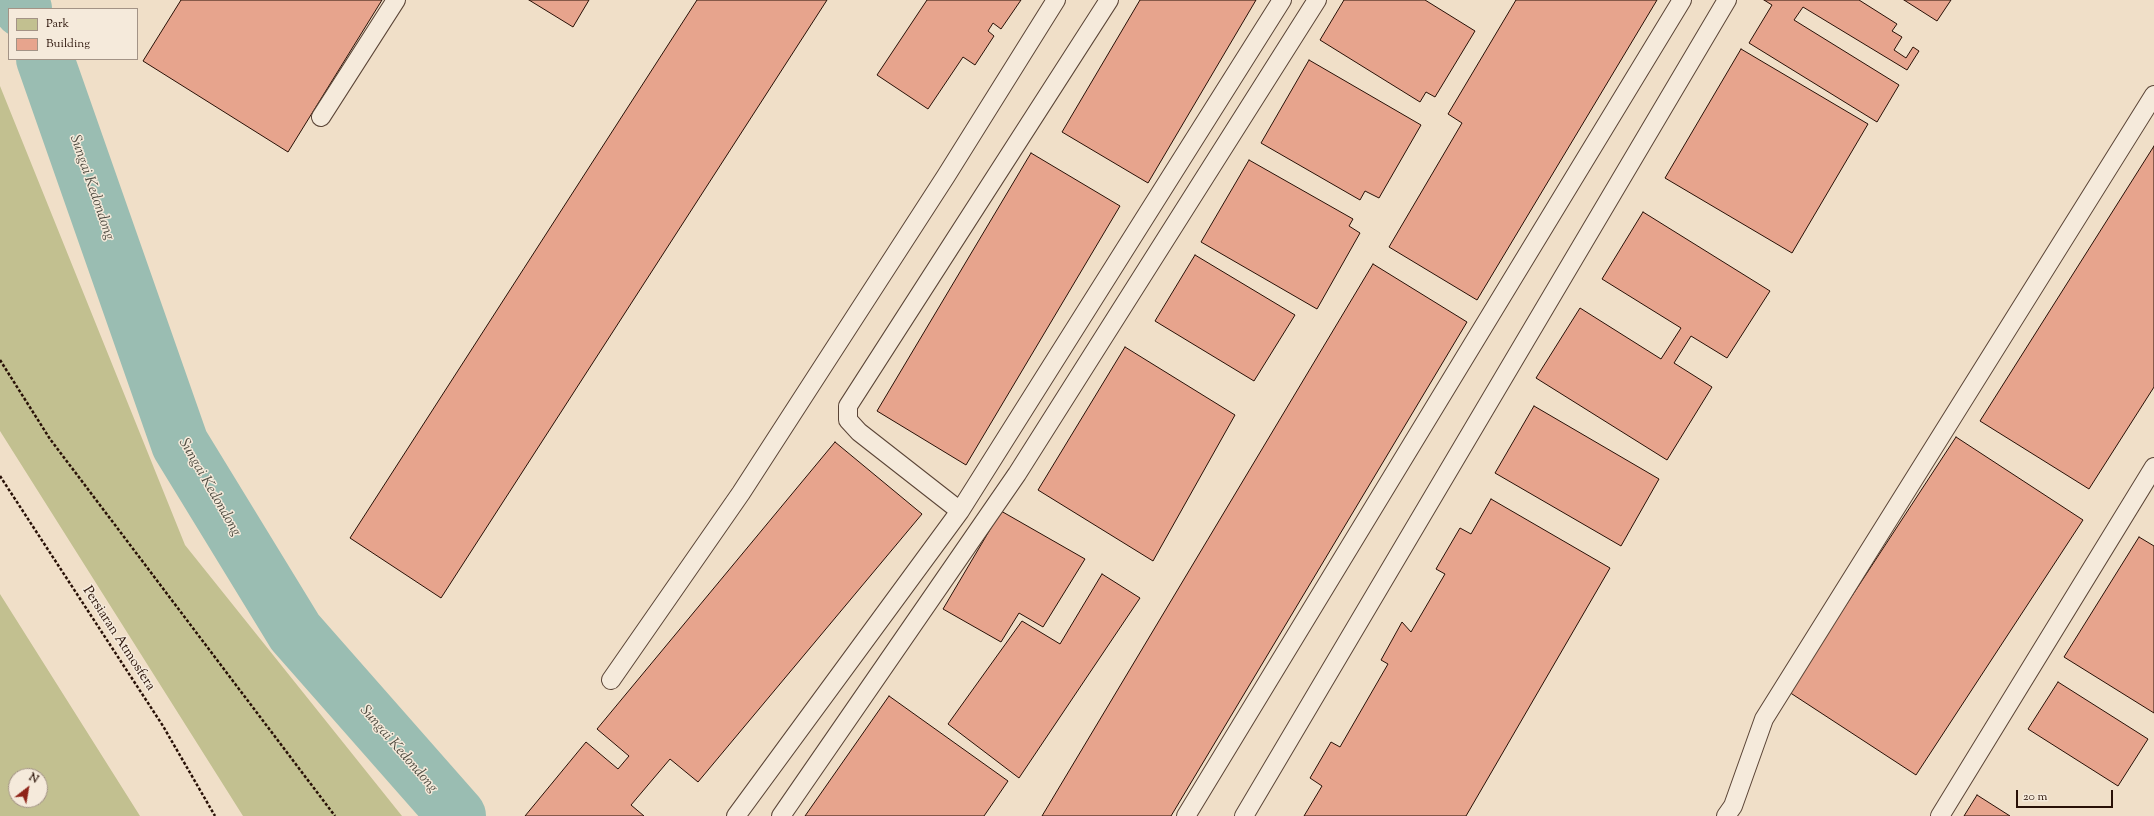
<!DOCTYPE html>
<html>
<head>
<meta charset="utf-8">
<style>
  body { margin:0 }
  #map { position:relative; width:2154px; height:816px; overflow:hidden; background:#f0dfc8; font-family:"Sorts Mill Goudy",serif }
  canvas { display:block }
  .legend { position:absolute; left:8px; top:8px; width:130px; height:52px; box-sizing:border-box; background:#f5eadb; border:1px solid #a39386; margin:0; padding:5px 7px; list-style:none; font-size:12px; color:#281006 }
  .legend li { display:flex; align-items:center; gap:8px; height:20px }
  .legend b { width:20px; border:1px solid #a39386 }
  .north { position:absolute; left:8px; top:768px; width:40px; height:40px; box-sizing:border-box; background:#f5eadb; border:1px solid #a39386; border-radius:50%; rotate:31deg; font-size:11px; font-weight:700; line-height:16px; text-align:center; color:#281006 }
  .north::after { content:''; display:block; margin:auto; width:14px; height:18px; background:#8f2418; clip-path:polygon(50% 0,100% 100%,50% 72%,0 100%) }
  .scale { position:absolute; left:2016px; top:790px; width:97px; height:18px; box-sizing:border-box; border:2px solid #281006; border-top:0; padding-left:5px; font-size:12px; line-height:14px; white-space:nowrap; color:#281006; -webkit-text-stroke:3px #f5eadb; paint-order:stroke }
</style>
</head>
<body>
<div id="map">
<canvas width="2154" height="816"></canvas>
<ul class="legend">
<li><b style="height:11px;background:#c2c090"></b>Park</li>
<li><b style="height:11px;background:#e7a48d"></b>Building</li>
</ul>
<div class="north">N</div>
<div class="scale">20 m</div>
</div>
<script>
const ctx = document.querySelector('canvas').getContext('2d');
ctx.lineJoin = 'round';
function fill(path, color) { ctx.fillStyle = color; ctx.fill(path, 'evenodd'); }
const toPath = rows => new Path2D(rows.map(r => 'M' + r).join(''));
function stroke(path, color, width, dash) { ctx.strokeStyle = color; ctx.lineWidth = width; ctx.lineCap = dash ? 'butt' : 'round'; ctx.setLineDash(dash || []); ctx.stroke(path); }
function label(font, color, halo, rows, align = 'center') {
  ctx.font = font + ' "Sorts Mill Goudy",serif'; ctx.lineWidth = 3; ctx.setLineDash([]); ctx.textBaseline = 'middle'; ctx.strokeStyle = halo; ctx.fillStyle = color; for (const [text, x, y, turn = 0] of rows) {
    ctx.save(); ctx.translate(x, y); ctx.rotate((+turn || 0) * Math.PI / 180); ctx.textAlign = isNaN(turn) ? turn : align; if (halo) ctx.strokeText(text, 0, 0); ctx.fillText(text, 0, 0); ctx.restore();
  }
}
fill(toPath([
  [0,86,185,545,402,816,243,816,0,431],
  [0,594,140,816,0,816],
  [16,776,40,776,40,800,16,800]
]), '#c2c090');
stroke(toPath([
  [17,0,23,9],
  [45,59,180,444,295,632,457,816]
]), '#9abdb2', 58);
const building = toPath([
  [181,0,382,0,288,152,143,61,181,0],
  [529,0,589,0,573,27,529,0],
  [697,0,827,0,441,598,350,538,697,0],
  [927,0,1021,0,1001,29,993,23,988,31,994,36,975,65,963,57,928,109,877,75,927,0],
  [1140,0,1256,0,1148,183,1062,132,1140,0],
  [1344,0,1425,0,1475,31,1435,97,1426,92,1420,102,1320,40,1344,0],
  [1516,0,1657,0,1477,300,1389,247,1462,123,1448,114,1516,0],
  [1764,0,1859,0,1897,24,1892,31,1902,37,1894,50,1906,58,1913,47,1919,51,1907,70,1803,7,1794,20,1899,85,1877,122,1749,43,1772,5,1764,0],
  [1904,0,1951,0,1937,21,1904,0],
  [1741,49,1868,124,1792,253,1665,178,1741,49],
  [1309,60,1421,125,1379,198,1365,191,1360,200,1261,143,1309,60],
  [2154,146,2154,387,2089,489,1980,421,2154,146],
  [1031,153,1120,206,966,465,877,411,1031,153],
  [1249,160,1353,219,1349,226,1360,233,1317,309,1201,242,1249,160],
  [1643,212,1770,291,1727,358,1691,336,1674,363,1712,387,1667,460,1536,378,1580,308,1661,359,1681,328,1602,279,1643,212],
  [1195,255,1295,315,1254,381,1155,321,1195,255],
  [1373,264,1467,322,1171,816,1042,816,1373,264],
  [1125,347,1235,415,1153,561,1038,490,1125,347],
  [1534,406,1659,479,1621,546,1495,473,1534,406],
  [1956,437,2083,520,1916,775,1789,692,1956,437],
  [835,442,922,514,698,782,670,759,631,805,644,816,525,816,586,742,618,769,629,756,597,729,835,442],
  [1491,499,1610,568,1466,816,1304,816,1322,786,1310,778,1331,742,1340,747,1388,664,1381,660,1402,622,1411,632,1445,574,1436,569,1460,528,1471,534,1491,499],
  [1001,511,1085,559,1043,627,1019,613,1001,642,943,609,1001,511],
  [2139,537,2154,546,2154,713,2064,657,2139,537],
  [1102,574,1140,598,1019,778,948,724,1022,621,1060,644,1102,574],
  [2058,682,2148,739,2118,786,2028,729,2058,682],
  [889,696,1008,781,984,816,805,816,889,696],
  [1977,795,2010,816,1964,816,1977,795]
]);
fill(building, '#e7a48d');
stroke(building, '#281006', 1);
const service = toPath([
  [321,117,396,0],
  [960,511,859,432,848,420,848,406,1109,0],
  [611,680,741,493,946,176,1056,0],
  [736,816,960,511,1282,0],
  [781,816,1017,474,1317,0],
  [1186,816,1682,0],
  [1244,816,1727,0],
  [1726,816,1733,806,1764,719,2154,95],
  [1940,816,2154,467]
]);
stroke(service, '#5a4436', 20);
stroke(toPath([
  [0,360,50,439,335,816],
  [0,476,163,726,215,816]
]), '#281006', 2.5, [3, 2]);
stroke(service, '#f5eadb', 18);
label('14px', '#281006', '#f5eadb', [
  ["Persiaran Atmosfera",118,639,57]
]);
label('italic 15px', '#504d42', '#f5eadb', [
  ["Sungai Kedondong",91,188,71],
  ["Sungai Kedondong",209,488,60],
  ["Sungai Kedondong",398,750,49]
]);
</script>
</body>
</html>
